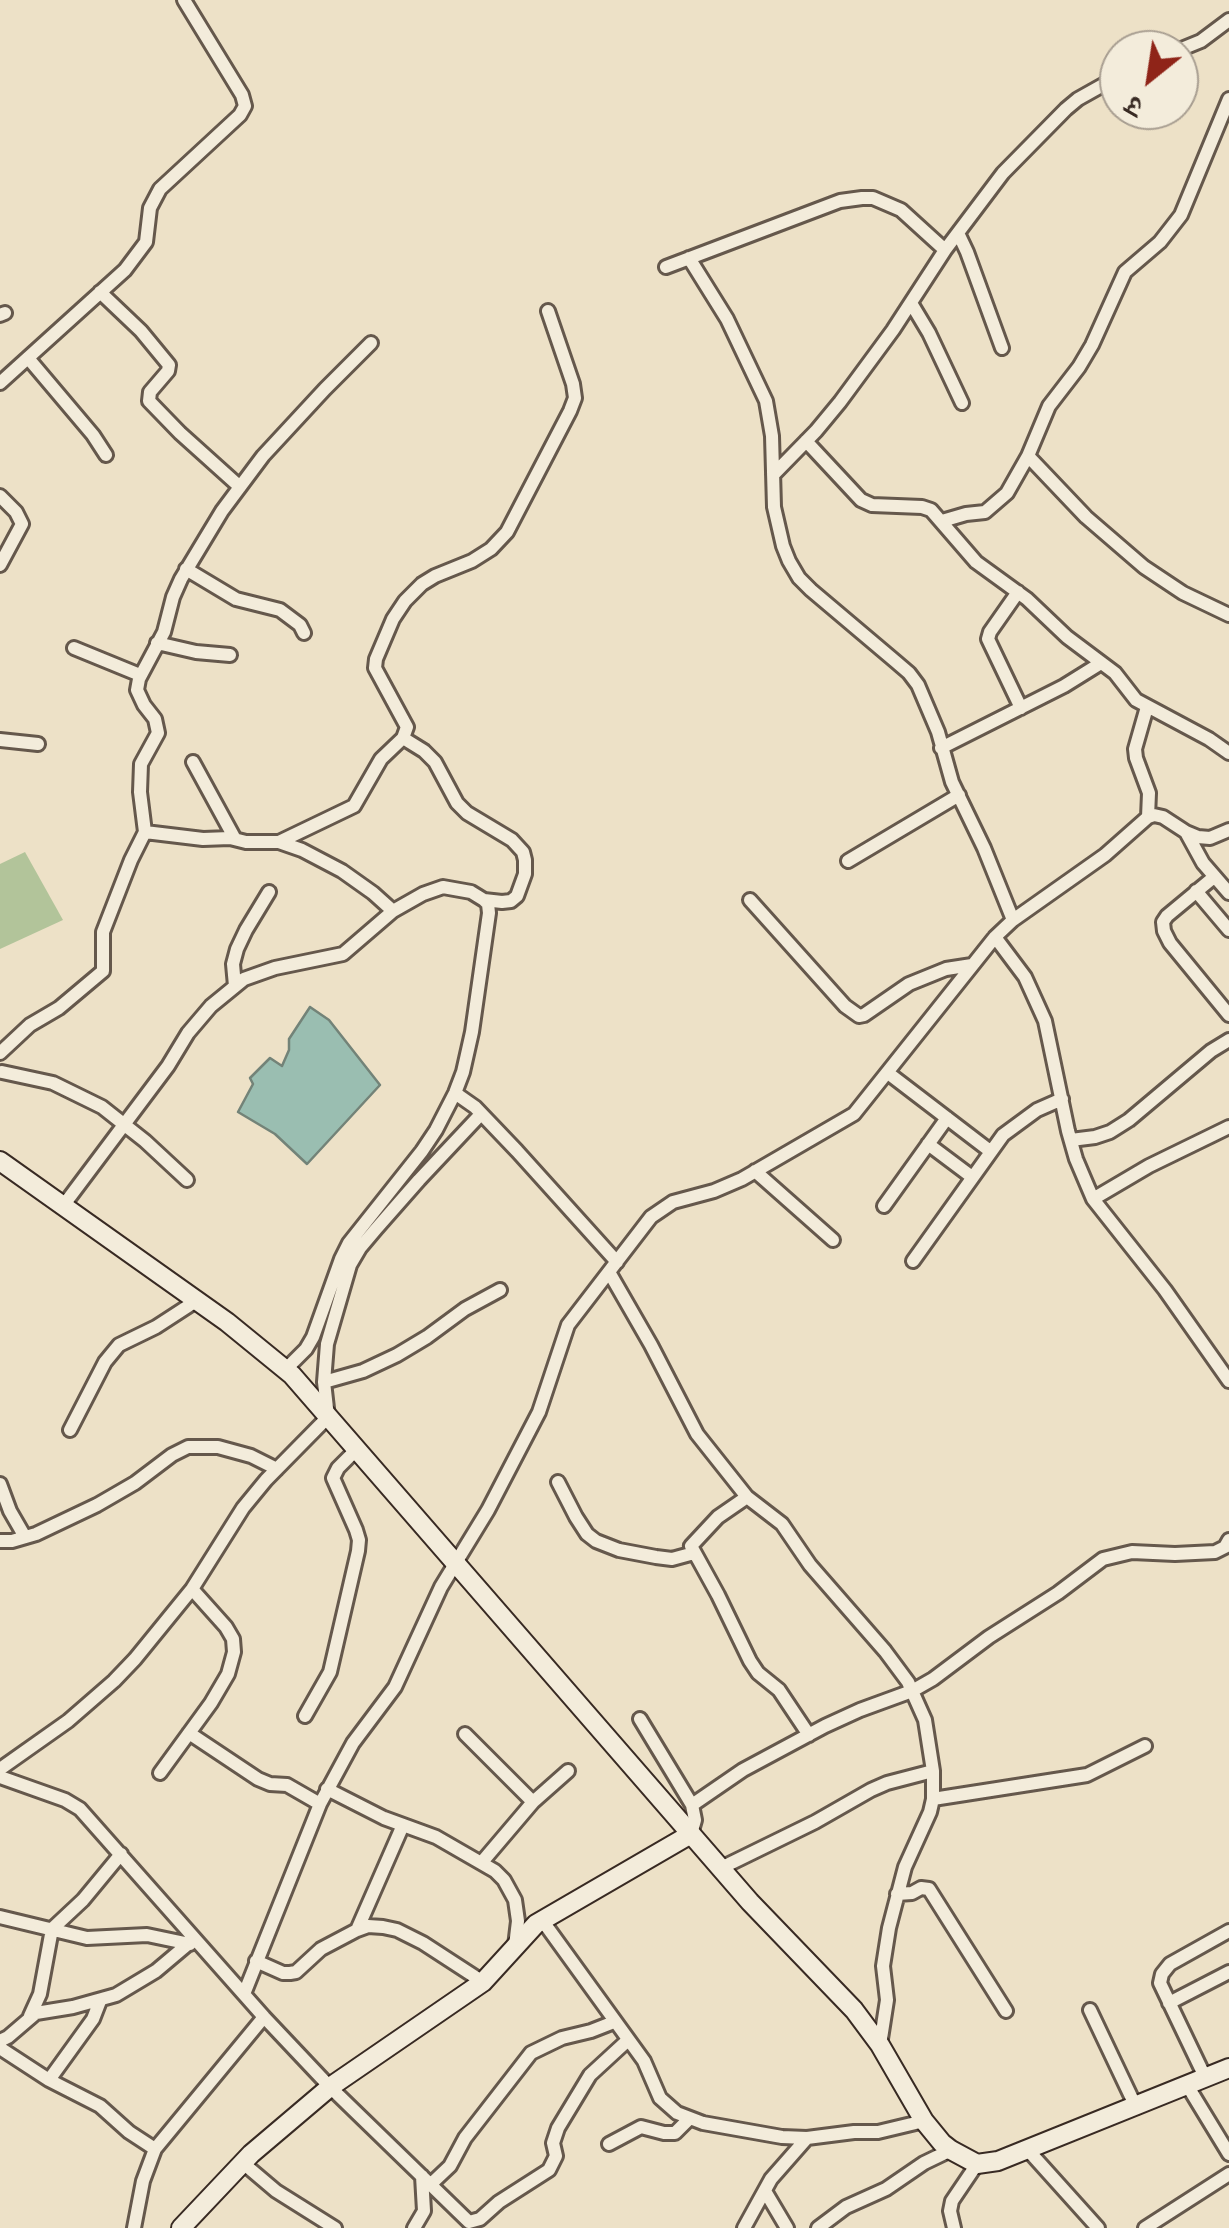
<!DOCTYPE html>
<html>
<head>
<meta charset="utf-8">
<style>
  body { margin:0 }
  #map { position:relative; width:1229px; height:2228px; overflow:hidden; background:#ede1c7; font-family:"IM FELL English","Noto Serif Devanagari",serif }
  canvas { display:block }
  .north { position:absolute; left:1099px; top:30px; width:100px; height:100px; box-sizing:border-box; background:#f3ecdb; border:2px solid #a89e91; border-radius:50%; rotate:210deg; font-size:28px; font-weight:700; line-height:40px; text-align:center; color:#382a23 }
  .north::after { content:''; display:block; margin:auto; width:35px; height:45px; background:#8f2418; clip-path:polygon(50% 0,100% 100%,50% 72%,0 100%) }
</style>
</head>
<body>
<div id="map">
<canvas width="1229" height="2228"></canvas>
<div class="north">उ</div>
</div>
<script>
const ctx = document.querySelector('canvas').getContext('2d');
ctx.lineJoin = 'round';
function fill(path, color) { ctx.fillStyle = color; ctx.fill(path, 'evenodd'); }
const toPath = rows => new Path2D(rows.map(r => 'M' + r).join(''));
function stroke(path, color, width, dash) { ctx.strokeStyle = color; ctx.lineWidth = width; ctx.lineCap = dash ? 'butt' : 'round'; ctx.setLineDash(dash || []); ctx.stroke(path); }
fill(toPath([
  [25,852,63,920,0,949,0,864]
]), '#b2c49a');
const water = toPath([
  [310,1007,329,1020,380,1085,307,1164,275,1134,238,1112,253,1084,250,1078,270,1058,282,1066,289,1050,289,1039,310,1007]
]);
fill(water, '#9abeb1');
stroke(water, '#738378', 2.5);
const street = toPath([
  [1179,50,1201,41,1229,20],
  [958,233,967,252,1002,348],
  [689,258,727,319,766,401,772,436,774,507,783,546,789,561,799,578,811,590,895,661,909,673,918,685,938,732,952,782,984,848,1013,920],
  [666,267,840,201,862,198,873,198,901,210,945,250],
  [100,292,141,331,169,365,168,371,150,392,149,401,180,433,240,487],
  [911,303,929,333,962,403],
  [0,315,5,313],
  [28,358,93,435,106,455],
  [0,383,125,270,146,242,150,208,160,189,240,115,245,106,242,95,184,0],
  [806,441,861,500,872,505,922,507,931,510,976,562,1027,599,1067,637,1115,673,1136,700,1209,739,1229,753],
  [1028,456,1086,517,1144,567,1183,593,1229,615],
  [773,475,816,431,840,402,893,330,945,250,1003,173,1066,109,1078,99,1119,76],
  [0,496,16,512,22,524,0,565],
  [942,521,966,514,985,512,1007,493,1028,456,1049,406,1079,367,1092,345,1125,272,1160,242,1181,215,1229,99],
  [186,569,236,599,280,610,300,625,304,633],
  [1018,592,990,632,988,639,1021,708],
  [157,643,196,652,230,655],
  [74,648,140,675],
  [1147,707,1135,749,1136,758,1149,793,1148,817],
  [403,738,424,751,435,762,457,803,467,813,512,840,523,852,525,860,525,874,517,896,511,901,502,902,484,900],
  [0,740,38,744],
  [941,748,1064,686,1101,663],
  [193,762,235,839],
  [145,832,203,839,230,838,246,842,279,842,302,850,342,871,373,893,393,911],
  [1186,832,1203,863,1229,893],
  [279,842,354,806,381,759,403,738,407,727,375,668,376,659,393,619,405,601,422,584,435,576,472,561,491,549,507,532,570,411,575,398,573,384,548,311],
  [848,861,959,795],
  [1214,877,1167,916,1163,922,1164,931,1170,943,1229,1015],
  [1196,891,1229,930],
  [750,900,845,1006,859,1016,864,1015,909,984,946,969,972,965],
  [995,937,1025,977,1045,1021,1068,1131,1076,1159,1093,1199,1165,1290,1229,1381],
  [235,986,233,964,237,949,246,930,269,892],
  [0,1053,30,1025,59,1008,103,971,103,932,131,860,145,832,140,792,141,764,158,733,155,719,144,705,137,690,139,679,164,632,173,597,181,579,222,511,263,456,325,389,371,343],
  [2,1072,53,1083,102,1107,145,1141,187,1180],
  [888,1073,990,1151],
  [455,1093,475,1107,517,1151,617,1262],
  [1071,1140,1095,1137,1110,1132,1129,1120,1211,1051,1229,1040],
  [928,1144,972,1177],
  [755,1171,833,1240],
  [1093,1199,1149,1166,1229,1127],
  [63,1206,168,1066,188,1033,211,1006,244,979,275,968,343,954,393,911,423,894,443,887,471,892,484,900,488,904,489,913,472,1032,463,1072,455,1093,436,1130,422,1151,349,1243,341,1259,313,1337,306,1349,285,1370],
  [884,1206,947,1118],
  [913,1261,1003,1135,1037,1110,1062,1099],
  [609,1272,651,1345,697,1434,747,1497,782,1524,810,1565,885,1651,908,1682,925,1720,933,1771,933,1799,930,1812,905,1867,889,1928,883,1966,887,2000,880,2045],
  [324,1382,363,1371,397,1355,427,1337,465,1309,500,1290],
  [70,1430,105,1362,119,1345,156,1327,196,1301],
  [558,1482,576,1517,587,1534,596,1541,619,1550,656,1557,672,1559,694,1553],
  [0,1484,10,1511,25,1537],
  [747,1497,718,1517,691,1546,718,1595,750,1661,758,1673,779,1690,809,1735],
  [0,1541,12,1541,36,1534,97,1505,135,1483,172,1455,188,1447,218,1447,251,1456,277,1469],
  [305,1716,330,1672,358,1551,359,1540,356,1530,333,1478,338,1468,356,1450],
  [640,1719,692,1805,695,1820,691,1834],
  [189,1733,258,1779,270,1784,287,1785,320,1804],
  [465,1734,533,1802],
  [0,1769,68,1721,114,1681,135,1659,192,1589,243,1508,266,1480,328,1417,324,1382,327,1344,350,1265,360,1248,376,1229,419,1180,481,1114],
  [160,1773,211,1703,228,1674,234,1652,233,1639,226,1627,192,1589],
  [0,1777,65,1800,80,1809,264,2017,330,2087,469,2222,480,2219,499,2202,549,2170,556,2156,553,2143,558,2128,590,2075,628,2040],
  [327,1789,384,1818,436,1837,495,1871,504,1880,515,1900,518,1921,515,1946],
  [933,1799,1087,1775,1145,1746],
  [692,1805,743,1770,825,1726,860,1710,912,1691,933,1679,989,1637,1058,1593,1103,1559,1132,1552,1175,1554,1215,1552,1225,1547,1229,1540],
  [482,1862,533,1802,568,1771],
  [721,1868,815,1822,871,1790,887,1783,933,1771],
  [897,1894,912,1893,921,1888,929,1889,1006,2011],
  [0,1917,87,1938,147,1935,190,1944],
  [542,1920,644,2061,660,2098,677,2113,703,2123,782,2137,807,2138,854,2132,878,2132,924,2121],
  [357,1930,403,1825],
  [256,1961,283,1973,290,1973,296,1972,321,1949,357,1930,368,1926,383,1927,397,1930,423,1943,483,1982],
  [244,1994,320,1804,353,1743,395,1687,441,1587,488,1510,539,1412,568,1325,651,1217,673,1202,714,1191,742,1179,854,1114,995,937,1013,920,1105,855,1148,817,1154,815,1163,817,1186,832,1198,837,1210,838,1229,830],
  [1169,2003,1229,1972],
  [1090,2010,1136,2107],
  [30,2016,40,1994,52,1929,83,1900,121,1854],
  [0,2041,8,2037,36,2013,73,2007,116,1995,156,1971,188,1944],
  [0,2048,49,2080,100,2106,129,2132,155,2149],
  [1205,2077,1160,1983,1162,1974,1170,1964,1229,1931],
  [49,2080,93,2019,100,2001],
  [1187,2085,1229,2154],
  [609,2144,641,2127,664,2133,675,2133,689,2119],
  [1027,2149,1098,2228],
  [243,2163,276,2191,335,2228],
  [431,2184,450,2166,465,2138,531,2053,562,2038,591,2031,614,2022],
  [765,2191,787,2228],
  [134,2228,143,2181,155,2149,264,2017],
  [414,2228,424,2211,422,2176],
  [744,2228,771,2179,807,2138],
  [818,2228,846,2207,886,2189,924,2163,951,2150],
  [954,2228,950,2211,952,2201,977,2164],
  [1145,2228,1229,2174]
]);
const secondary = toPath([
  [0,1161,227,1322,292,1375,691,1834,750,1902,854,2010,880,2045,924,2121,942,2143,951,2150,977,2164,998,2161,1229,2068],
  [181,2228,251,2154,330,2087,483,1982,536,1924,691,1834]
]);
stroke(street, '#65584c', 18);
stroke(secondary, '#382a23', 22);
stroke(street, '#f3ecdb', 12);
stroke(secondary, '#f3ecdb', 18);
</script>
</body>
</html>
